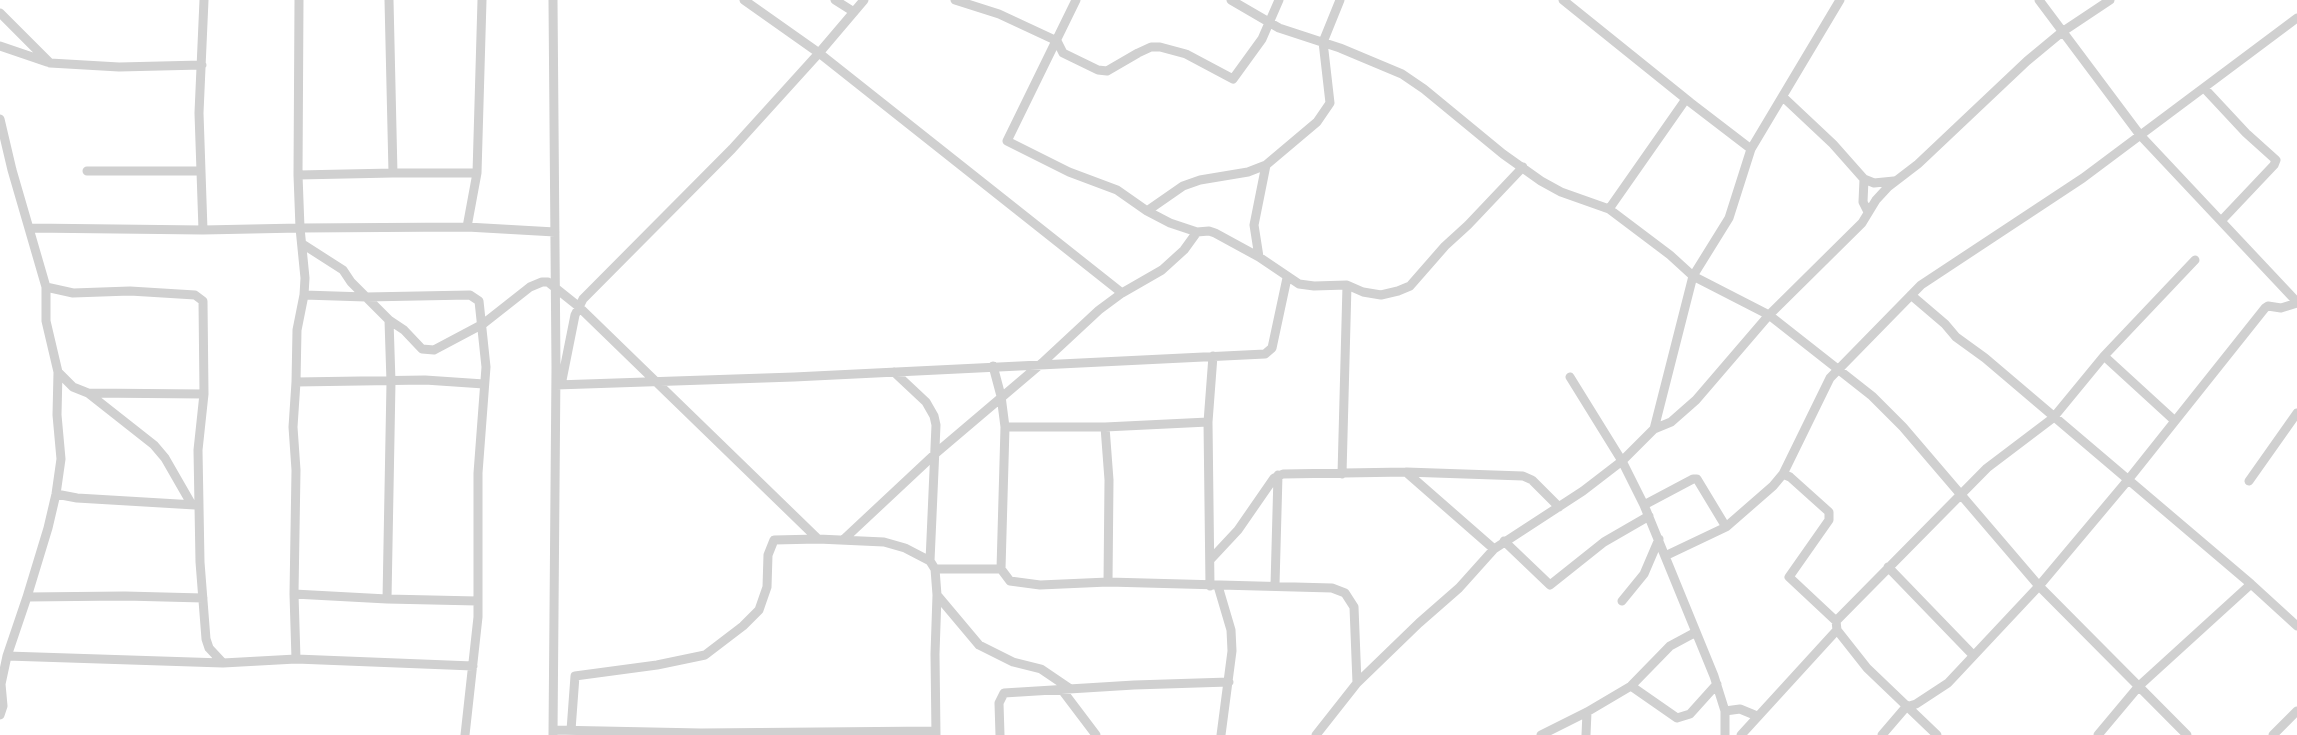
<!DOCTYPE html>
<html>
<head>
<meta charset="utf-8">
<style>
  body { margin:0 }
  canvas { display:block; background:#fff }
</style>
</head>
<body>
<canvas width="2297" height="735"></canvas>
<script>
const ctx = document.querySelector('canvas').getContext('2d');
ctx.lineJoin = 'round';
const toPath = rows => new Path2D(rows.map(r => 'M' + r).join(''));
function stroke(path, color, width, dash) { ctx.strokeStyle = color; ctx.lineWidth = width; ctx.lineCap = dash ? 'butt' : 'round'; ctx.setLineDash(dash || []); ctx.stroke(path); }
stroke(toPath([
  [553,0,556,367,553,735],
  [744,0,819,53,1122,293],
  [835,0,854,12],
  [955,0,999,14,1057,41,1063,53,1098,70,1107,71,1138,53,1151,47,1160,47,1186,54,1233,79,1262,39,1279,0],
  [1076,0,1007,141,1069,172,1117,190,1147,211,1170,223,1197,232,1209,231,1215,233,1259,257],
  [1231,0,1279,28,1340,48,1402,74,1424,89,1503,154,1541,181,1561,192,1609,209,1670,255,1693,276,1769,315,1872,396,1903,427,2039,586,2187,735],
  [1563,0,1691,103,1751,149],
  [2039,0,2140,135,2297,302],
  [0,13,50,63,119,67,202,65],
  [0,46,47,62],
  [2204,88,2246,133,2276,160,2274,165,2221,221],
  [1783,97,1833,144,1864,179,1874,183,1894,181],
  [0,119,12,170,46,287,46,321,58,372,73,387,88,393,204,394],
  [1266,165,1254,225,1259,257,1299,284,1314,286,1347,285,1363,292,1381,295,1398,291,1410,286,1445,246,1468,225,1523,167],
  [87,171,200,171],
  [393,173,477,173],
  [298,175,393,173,389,0],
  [1864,179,1863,202,1868,212],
  [1609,209,1686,99],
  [1147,211,1183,186,1200,180,1248,172,1266,165,1317,122,1330,103,1323,42,1340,0],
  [467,227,477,173,482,0],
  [30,228,203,230,300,228,298,175,299,0],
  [203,230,199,113,204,0],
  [46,287,73,293,130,291,195,295,203,301,204,394,198,450,200,562,206,639,209,648,223,663],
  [304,295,366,297,470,295,479,301,486,367,478,473,478,617,465,735],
  [1911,295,1945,324,1956,337,1985,358,2251,584,2297,626],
  [389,320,404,330,422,349,434,350,483,324,530,287,542,282,548,282,578,306,818,539,884,542,905,548,930,561],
  [2104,356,2175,421],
  [993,366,1001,396,1005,427,1001,569],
  [894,372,926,402,934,416,936,425,930,561,935,569,937,595,935,654,936,735],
  [1570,377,1622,461,1644,505,1714,676,1725,711,1725,735],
  [296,382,297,330,304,295,305,278,300,228,467,227,555,232],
  [556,385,794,377,1265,354,1272,348,1287,278],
  [561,385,575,315,583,299,732,149,819,53,864,0],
  [88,393,154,445,165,458,192,505],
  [1005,427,1105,427,1109,480,1108,582],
  [1105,427,1208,422],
  [1654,429,1693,276,1729,218,1751,149,1840,0],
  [1406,472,1494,549],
  [1342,474,1347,285],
  [1783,474,1790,477,1829,512,1829,520,1789,577,1836,621],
  [2249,481,2297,413],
  [56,494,77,498,195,505],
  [1644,505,1693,479,1697,479,1726,527],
  [843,540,936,453,1042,363,1099,310,1122,293,1162,270,1184,250,1197,232],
  [1504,541,1550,585,1604,542,1649,516],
  [1665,556,1726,527,1773,486,1783,474,1830,378,1921,285,2083,178,2297,18],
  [1210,560,1238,530,1274,478,1283,474,1406,472,1523,476,1532,480,1559,507],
  [1888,567,1973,655],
  [935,569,1001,569,1010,581,1040,585,1108,582,1332,588,1345,593,1354,607,1357,683],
  [1275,585,1278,475],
  [1210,586,1208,422,1213,356],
  [1218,586,1231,630,1232,651,1221,735],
  [294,594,387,599,391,382,389,320,351,282,343,270,304,245],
  [937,595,979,645,1013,662,1041,669,1069,688],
  [27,597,48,528,56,494,61,459,57,415,58,372],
  [387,599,477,601],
  [1622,601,1644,574,1659,539],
  [1837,630,1867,668,1937,735],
  [7,656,223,663,296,659,473,666],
  [296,659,294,594,296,470,293,427,296,382,425,380,484,384],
  [1631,686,1677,718,1690,714,1717,684],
  [1062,690,1096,735],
  [1725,711,1740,709,1757,716],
  [0,715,3,706,1,684,7,656,27,597,125,596,203,598],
  [553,730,701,733,936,731],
  [571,730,575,676,657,665,705,655,743,626,759,610,767,587,768,555,774,540,818,539],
  [1000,735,999,703,1004,693,1134,685,1229,682],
  [1316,735,1357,683,1419,623,1459,588,1494,549,1583,491,1622,461,1654,429,1671,422,1696,400,1769,315,1862,223,1876,200,1888,187,1918,164,2027,61,2062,32,2110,0],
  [1541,735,1587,712,1631,686,1670,646,1696,632],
  [1586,735,1587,712],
  [1741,735,1837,630,1836,621,1987,468,2053,418,2104,356,2195,260],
  [1882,735,1906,707,1916,704,1948,683,2039,586,2128,480,2265,308,2268,306,2281,308,2297,303],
  [2098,735,2139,686,2251,584],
  [2273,735,2297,711]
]), '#d0d0d0', 9);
</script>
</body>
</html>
